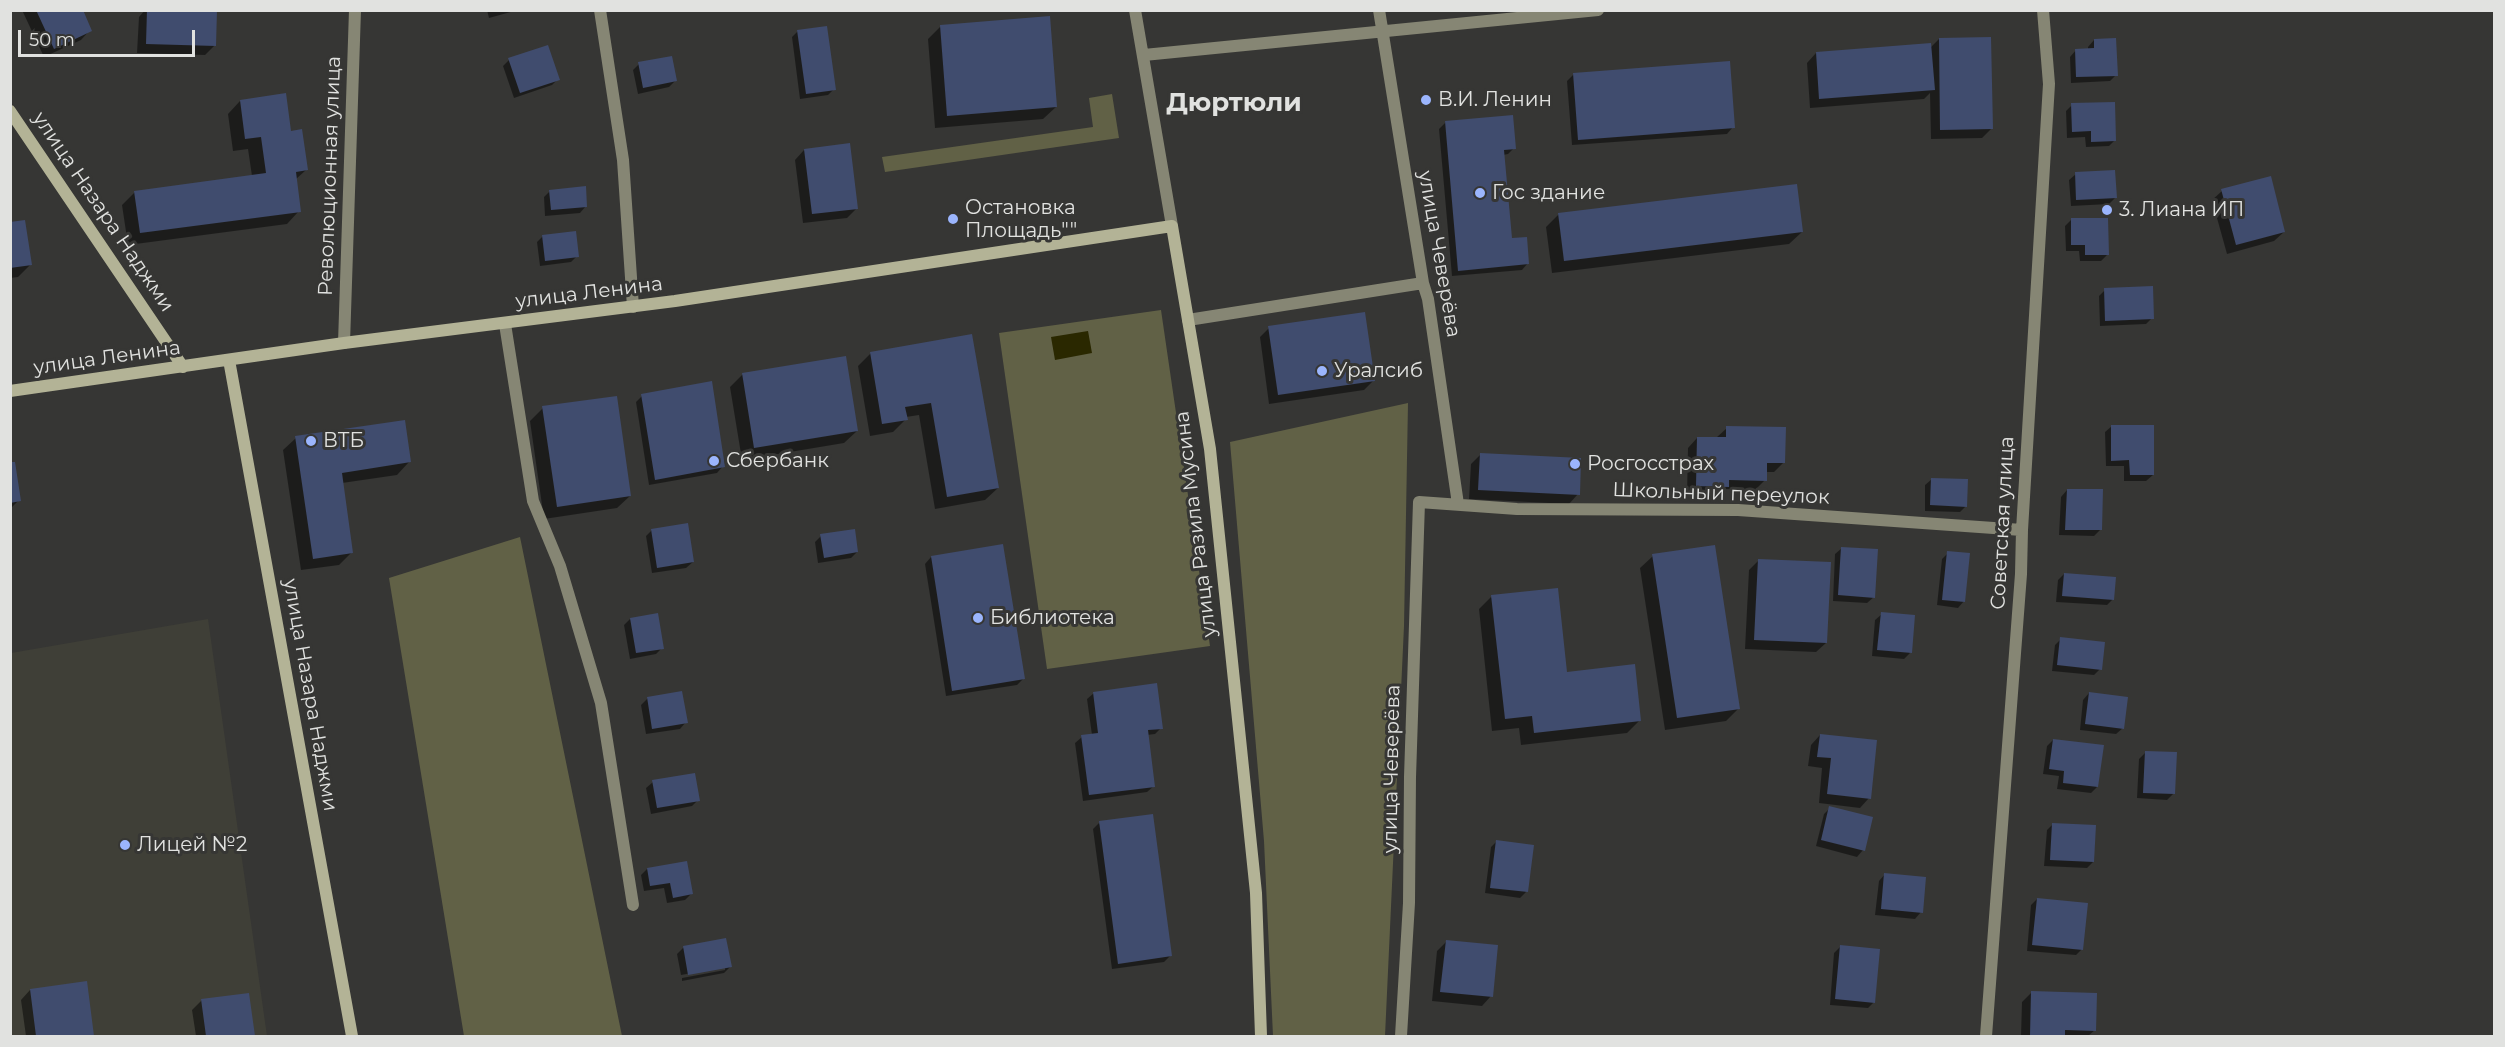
<!DOCTYPE html>
<html>
<head>
<meta charset="utf-8">
<style>
  body { margin:0 }
  #map { position:relative; width:2505px; height:1047px; overflow:hidden; background:#363634; font-family:Montserrat,sans-serif }
  canvas { display:block }
  .frame { position:absolute; inset:0; border:12px solid #e1e2e0; pointer-events:none }
  .scale { position:absolute; left:18px; top:30px; width:177px; height:27px; box-sizing:border-box; border:3px solid #e1e2e0; border-top:0; padding-left:8px; font-size:18px; line-height:21px; white-space:nowrap; color:#e1e2e0; -webkit-text-stroke:4px #363634; paint-order:stroke }
</style>
</head>
<body>
<div id="map">
<canvas width="2505" height="1047"></canvas>
<div class="frame"></div>
<div class="scale">50 m</div>
</div>
<script>
const ctx = document.querySelector('canvas').getContext('2d');
ctx.lineJoin = 'round';
function fill(path, color) { ctx.fillStyle = color; ctx.fill(path, 'evenodd'); }
const toPath = rows => new Path2D(rows.map(r => 'M' + r).join(''));
function stroke(path, color, width, dash) { ctx.strokeStyle = color; ctx.lineWidth = width; ctx.lineCap = dash ? 'butt' : 'round'; ctx.setLineDash(dash || []); ctx.stroke(path); }
function label(font, color, halo, rows, align = 'center') {
  ctx.font = font + ' Montserrat,sans-serif'; ctx.lineWidth = 6; ctx.setLineDash([]); ctx.textBaseline = 'middle'; ctx.strokeStyle = halo; ctx.fillStyle = color; for (const [text, x, y, turn = 0] of rows) {
    ctx.save(); ctx.translate(x, y); ctx.rotate((+turn || 0) * Math.PI / 180); ctx.textAlign = isNaN(turn) ? turn : align; if (halo) ctx.strokeText(text, 0, 0); ctx.fillText(text, 0, 0); ctx.restore();
  }
}
fill(toPath([
  [208,619,267,1036,11,1036,11,653]
]), '#3f3f37');
fill(toPath([
  [1112,94,1119,138,885,172,882,157,1093,127,1089,98],
  [1161,310,1210,646,1047,669,999,333],
  [1408,403,1404,626,1385,1036,1273,1036,1264,841,1230,442],
  [520,537,622,1036,464,1036,389,578]
]), '#616146');
fill(toPath([
  [1088,331,1092,353,1055,360,1051,337]
]), '#2a2800');
fill(toPath([
  [22,10,81,10,90,30,81,40,44,57],
  [145,10,215,10,215,45,205,55,137,53,139,17],
  [487,10,518,10,489,18],
  [940,27,1056,107,1043,119,935,128,928,39],
  [798,31,834,89,828,95,800,99,792,37],
  [1939,39,1991,129,1982,138,1931,139,1930,93,1924,99,1810,108,1807,63,1816,53,1930,48],
  [2094,40,2116,75,2110,81,2071,83,2070,57,2076,50,2088,50,2088,47],
  [509,60,558,79,552,85,514,98,503,66],
  [639,64,675,81,669,87,638,94,633,70],
  [1574,74,1733,127,1727,134,1572,145,1567,81],
  [240,101,289,133,306,170,295,180,299,211,287,224,128,245,122,205,135,192,252,176,248,149,233,151,228,114],
  [2072,105,2115,140,2109,146,2086,147,2085,137,2067,138,2066,111],
  [1446,122,1514,148,1508,154,1503,155,1511,239,1528,263,1522,270,1452,276,1439,129],
  [804,150,857,208,847,218,803,223,795,160],
  [2076,174,2115,198,2109,204,2071,206,2069,180],
  [550,191,586,206,580,213,545,216,544,197],
  [2222,191,2284,232,2274,241,2227,254,2212,200],
  [1559,214,1802,232,1789,244,1552,273,1546,227],
  [2071,220,2107,255,2101,261,2080,261,2079,251,2066,251,2065,226],
  [10,223,30,265,18,277,10,278],
  [543,236,577,256,571,262,540,266,537,242],
  [2105,290,2152,318,2146,324,2100,326,2099,296],
  [1269,328,1373,381,1364,390,1269,404,1260,337],
  [971,335,998,488,985,500,935,509,919,415,906,417,906,419,893,432,870,436,858,366,871,353],
  [845,358,857,431,844,443,742,460,730,387,742,375],
  [642,396,723,466,717,473,649,485,636,402],
  [543,408,630,496,617,508,544,519,530,421],
  [2112,426,2153,475,2146,481,2124,481,2124,466,2106,466,2105,432],
  [1727,428,1784,462,1774,472,1765,472,1765,480,1755,490,1724,489,1718,496,1687,495,1688,448,1697,438,1717,437],
  [296,438,409,462,397,475,342,483,352,552,339,565,301,570,283,450],
  [1481,454,1578,494,1569,504,1469,499,1471,464],
  [10,464,19,500,10,509],
  [1932,479,1966,506,1960,512,1925,511,1925,485],
  [2067,490,2101,529,2094,536,2059,535,2061,497],
  [652,530,693,562,686,568,652,573,646,536],
  [821,536,857,552,851,558,818,563,815,542],
  [1842,548,1874,597,1867,603,1833,601,1835,554],
  [1948,553,1964,601,1958,608,1937,605,1942,559],
  [1653,556,1739,708,1726,721,1665,730,1640,568],
  [931,557,1023,679,1017,685,946,696,925,564],
  [1759,560,1826,643,1816,652,1745,649,1749,570],
  [2064,574,2113,599,2107,605,2056,602,2058,580],
  [1491,597,1565,673,1640,720,1627,733,1521,745,1519,728,1492,731,1479,609],
  [1882,614,1910,653,1904,659,1872,656,1875,620],
  [630,619,662,648,656,654,630,659,624,625],
  [2061,639,2100,669,2094,675,2052,671,2055,645],
  [1094,693,1161,728,1155,734,1147,735,1154,786,1147,792,1083,801,1075,743,1082,737,1092,735,1087,699],
  [2089,693,2123,728,2116,734,2080,730,2083,700],
  [648,698,686,722,680,729,646,734,641,705],
  [1820,735,1869,798,1860,808,1819,803,1822,768,1808,766,1811,745],
  [2053,740,2097,787,2091,793,2057,789,2059,776,2043,774,2047,746],
  [2145,753,2174,793,2167,800,2137,798,2139,759],
  [653,782,698,800,692,806,651,814,646,788],
  [1830,808,1863,850,1857,857,1816,846,1824,814],
  [1099,823,1170,956,1164,962,1112,969,1093,829],
  [2053,824,2093,862,2087,868,2044,866,2047,830],
  [1497,841,1526,892,1520,898,1485,893,1491,847],
  [647,869,691,894,685,900,667,903,664,888,644,891,641,875],
  [1885,874,1921,912,1915,919,1875,915,1879,881],
  [2037,899,2082,949,2076,955,2027,951,2031,905],
  [1446,942,1491,996,1482,1006,1432,1001,1437,951],
  [1840,947,1874,1002,1868,1008,1830,1005,1834,953],
  [683,948,730,967,724,973,682,981,682,978,725,970,725,967,681,975,677,954],
  [85,983,93,1036,26,1036,21,1000,30,990],
  [2031,993,2095,1030,2088,1036,2021,1036,2022,1002],
  [247,994,253,1036,196,1036,192,1010,202,1000]
]), '#0007');
fill(toPath([
  [36,10,83,10,92,31,54,49],
  [147,10,217,10,216,46,146,44],
  [1050,16,1057,107,947,116,940,25],
  [827,26,836,90,806,94,797,30],
  [1991,37,1993,129,1940,130,1939,38],
  [2116,38,2118,76,2076,77,2075,49,2094,48,2094,39],
  [1931,43,1935,90,1819,99,1816,52],
  [548,45,560,80,520,93,508,58],
  [672,56,677,81,643,88,638,62],
  [1730,61,1735,128,1578,140,1573,73],
  [286,93,291,131,302,129,308,170,296,172,301,212,140,233,134,191,266,173,261,137,245,139,240,100],
  [2115,102,2116,141,2091,142,2091,131,2072,132,2071,103],
  [1513,115,1516,149,1504,150,1512,238,1527,237,1529,264,1458,271,1445,121],
  [850,143,858,209,812,214,804,149],
  [2115,170,2117,198,2076,200,2075,172],
  [2271,176,2285,232,2236,245,2221,189],
  [1797,184,1803,232,1564,261,1558,213],
  [586,186,587,207,551,210,549,190],
  [2071,218,2108,218,2109,255,2085,255,2085,245,2071,245],
  [25,220,32,265,10,268,10,222],
  [576,231,579,257,545,261,542,235],
  [2153,286,2154,319,2105,321,2104,288],
  [1365,312,1375,381,1278,395,1268,326],
  [972,334,999,488,947,497,931,403,905,407,908,420,882,424,870,352],
  [846,356,858,431,754,448,742,373],
  [712,381,725,467,655,480,641,394],
  [617,396,631,496,557,507,542,406],
  [405,420,411,462,342,473,353,553,313,559,295,436],
  [2111,425,2154,425,2154,475,2130,475,2129,460,2111,461],
  [1726,426,1786,427,1785,463,1767,463,1767,481,1729,480,1729,487,1696,486,1697,437,1726,437],
  [1480,453,1581,458,1580,495,1478,490],
  [10,462,15,462,21,501,10,503],
  [1931,478,1968,479,1967,507,1930,505],
  [2067,489,2103,489,2102,530,2065,530],
  [688,523,694,562,657,568,651,529],
  [855,529,858,552,824,558,820,534],
  [1003,544,1025,679,952,691,931,556],
  [1715,545,1740,709,1677,718,1652,554],
  [1841,547,1878,549,1875,598,1838,595],
  [1947,551,1970,553,1965,602,1942,600],
  [1758,559,1831,562,1827,643,1754,640],
  [2064,573,2116,577,2114,600,2062,596],
  [1558,588,1567,672,1635,664,1641,721,1534,733,1532,716,1505,719,1491,595],
  [1881,612,1915,615,1912,653,1877,650],
  [658,613,664,649,636,653,630,618],
  [2060,637,2105,642,2102,670,2057,665],
  [1157,683,1163,729,1148,730,1155,787,1089,795,1081,735,1098,733,1093,692],
  [682,691,688,723,652,729,647,697],
  [2089,692,2128,697,2124,729,2085,724],
  [1820,734,1877,740,1871,799,1827,794,1831,758,1817,757],
  [2053,739,2104,745,2098,787,2063,783,2064,771,2049,769],
  [2145,751,2177,752,2175,794,2143,793],
  [695,773,700,801,657,808,652,780],
  [1829,806,1873,817,1865,851,1821,840],
  [1153,814,1172,956,1118,964,1099,821],
  [2052,823,2096,825,2094,862,2050,860],
  [1496,840,1534,845,1528,892,1490,888],
  [687,861,693,894,673,898,670,883,650,886,647,868],
  [1884,873,1926,877,1923,913,1881,909],
  [2037,898,2088,903,2083,950,2032,945],
  [726,938,732,967,688,975,683,946],
  [1446,940,1498,945,1493,997,1440,992],
  [1840,945,1880,949,1875,1003,1835,999],
  [87,981,94,1036,36,1036,30,989],
  [2031,991,2097,993,2096,1031,2065,1030,2065,1036,2030,1036],
  [249,993,255,1036,206,1036,201,999]
]), '#404c6e');
stroke(toPath([
  [600,10,623,160,633,307],
  [1135,10,1172,226],
  [1379,10,1423,283,1428,299,1458,504],
  [1144,55,1598,10],
  [1188,320,1423,283],
  [505,324,533,501,560,566,601,703,633,905],
  [344,343,355,10],
  [1401,1036,1409,903,1410,777,1419,502,1517,509,1738,510,2022,530],
  [1986,1036,2021,574,2022,530,2049,84,2043,10]
]), '#868674', 12);
stroke(toPath([
  [10,111,183,367],
  [229,360,352,1036],
  [10,391,344,343,675,301,1172,226,1210,449,1256,893,1261,1036]
]), '#b3b396', 12);
for (const [x, y, r, color] of [
  [1426,100,6,"#9bb5fd"],
  [1480,193,6,"#9bb5fd"],
  [2107,210,6,"#9bb5fd"],
  [953,219,6,"#9bb5fd"],
  [1322,371,6,"#9bb5fd"],
  [311,441,6,"#9bb5fd"],
  [714,461,6,"#9bb5fd"],
  [1575,464,6,"#9bb5fd"],
  [978,618,6,"#9bb5fd"],
  [125,845,6,"#9bb5fd"]
]) { const dot = new Path2D(); dot.arc(x, y, r, 0, 2 * Math.PI); ctx.fillStyle = color; ctx.fill(dot); stroke(dot, '#363634', 2); }
label('20px', '#e1e2e0', '#363634', [
  ["В.И. Ленин",1438,100],
  ["Гос здание",1492,193],
  ["Остановка",965,208],
  ["Площадь\"\"",965,231],
  ["3. Лиана ИП",2119,210],
  ["Уралсиб",1334,371],
  ["ВТБ",323,441],
  ["Сбербанк",726,461],
  ["Росгосстрах",1587,464],
  ["Библиотека",990,618],
  ["Лицей №2",137,845]
], 'left');
label('20px', '#e1e2e0', '#363634', [
  ["Революционная улица",330,176,-88],
  ["улица Назара Наджми",103,212,56],
  ["улица Чеверёва",1439,254,80],
  ["улица Ленина",589,293,-7],
  ["улица Ленина",107,358,-8],
  ["Школьный переулок",1721,494,2],
  ["Советская улица",2003,523,-87],
  ["улица Разила Мусина",1196,524,-97],
  ["улица Назара Наджми",310,695,80],
  ["улица Чеверёва",1392,769,-89]
]);
label('bold 26px', '#e1e2e0', '#363634', [
  ["Дюртюли",1234,103]
]);
</script>
</body>
</html>
